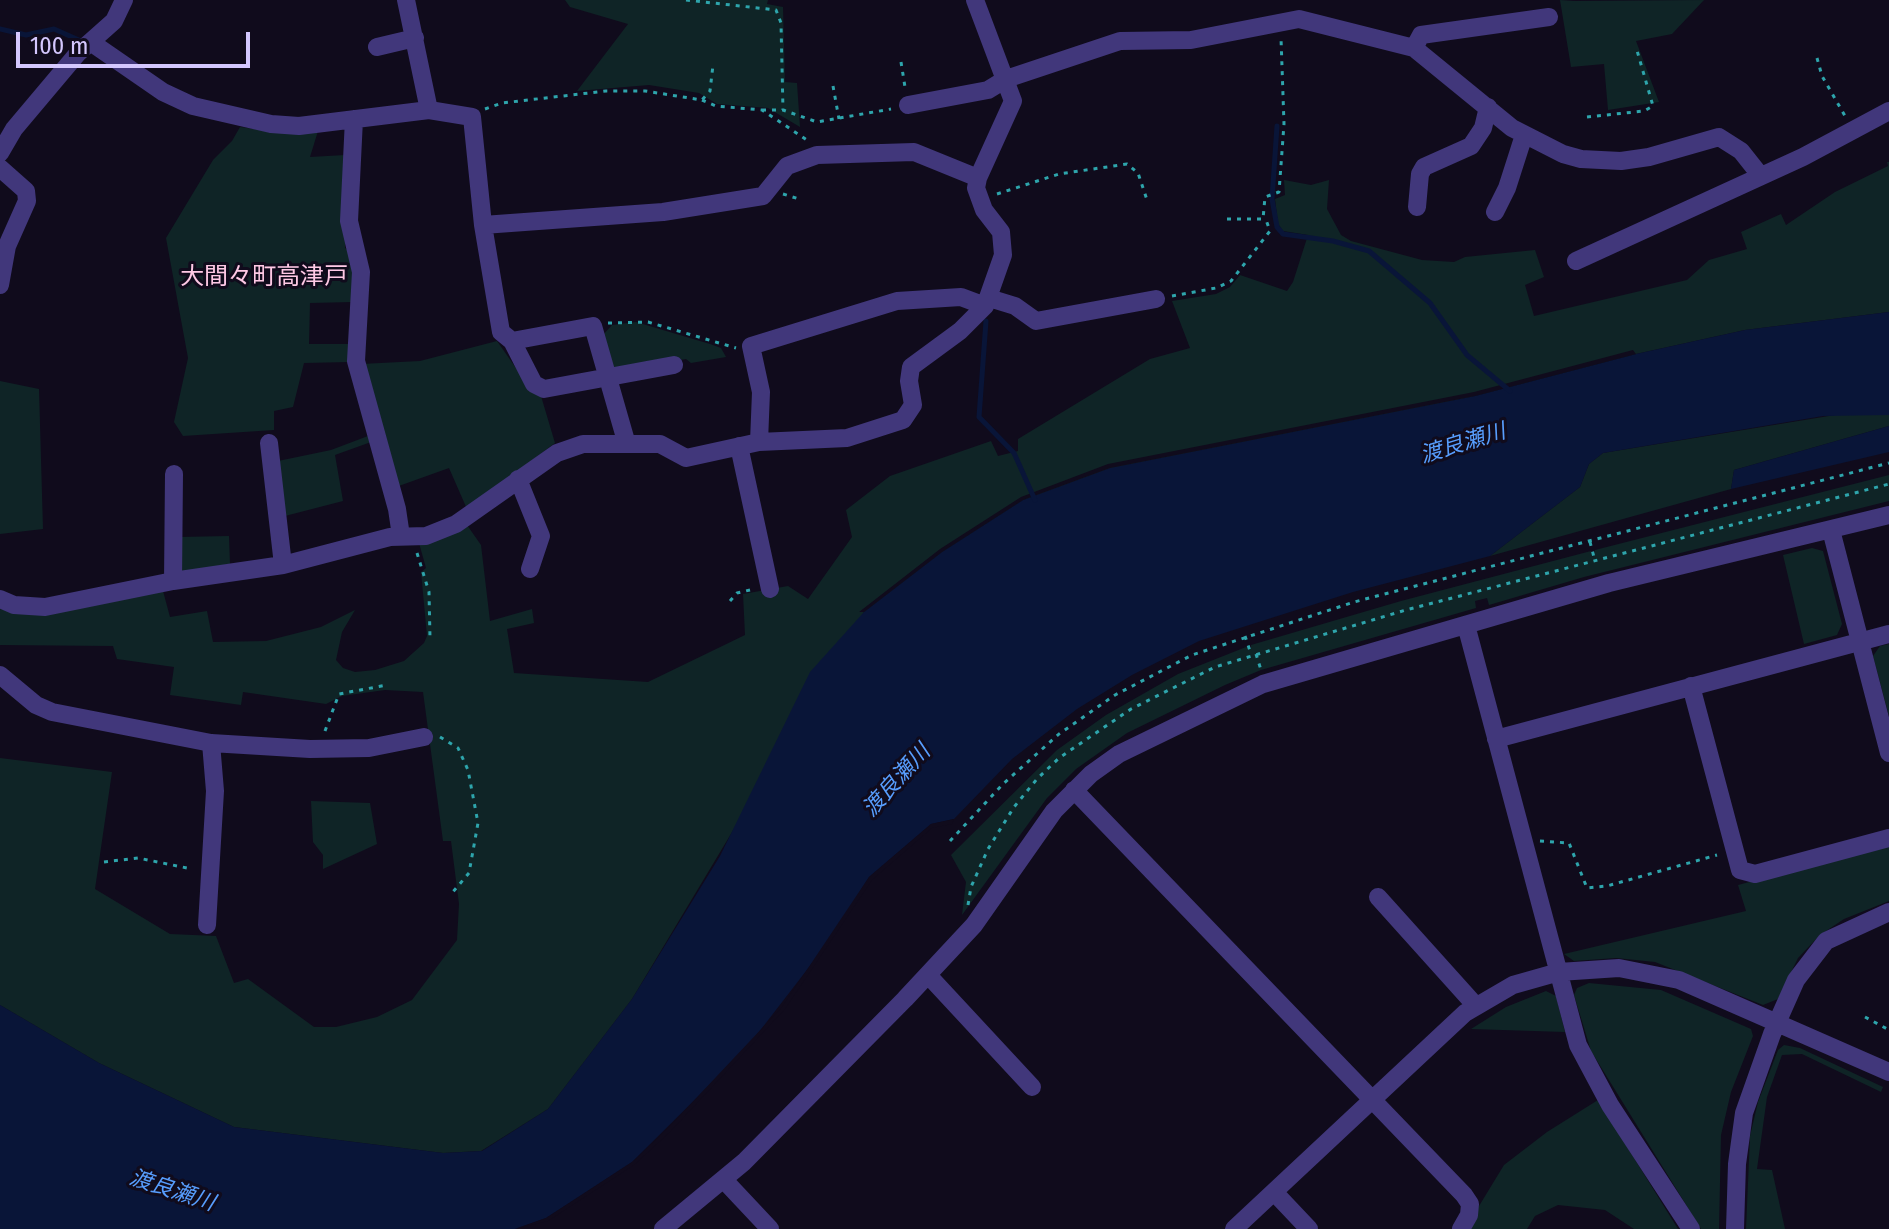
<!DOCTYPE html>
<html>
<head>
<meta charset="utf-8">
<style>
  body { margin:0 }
  #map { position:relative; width:1889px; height:1229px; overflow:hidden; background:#100b1c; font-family:"Fira Sans Condensed",sans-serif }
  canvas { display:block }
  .scale { position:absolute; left:16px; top:32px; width:234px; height:36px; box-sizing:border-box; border:4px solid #d4c7fe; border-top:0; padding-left:10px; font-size:24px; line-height:28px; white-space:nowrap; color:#d4c7fe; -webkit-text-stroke:6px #100b1c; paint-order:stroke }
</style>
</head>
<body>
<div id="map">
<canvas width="1889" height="1229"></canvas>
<div class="scale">100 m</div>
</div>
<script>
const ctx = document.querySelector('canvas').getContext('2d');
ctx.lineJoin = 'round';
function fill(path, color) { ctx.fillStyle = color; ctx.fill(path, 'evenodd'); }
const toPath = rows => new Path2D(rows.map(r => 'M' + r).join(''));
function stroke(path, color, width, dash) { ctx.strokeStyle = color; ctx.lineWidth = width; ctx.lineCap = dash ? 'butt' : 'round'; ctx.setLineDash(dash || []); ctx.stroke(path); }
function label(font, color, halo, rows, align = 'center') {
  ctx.font = font + ' "Fira Sans Condensed","Noto Sans JP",sans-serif'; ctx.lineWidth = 6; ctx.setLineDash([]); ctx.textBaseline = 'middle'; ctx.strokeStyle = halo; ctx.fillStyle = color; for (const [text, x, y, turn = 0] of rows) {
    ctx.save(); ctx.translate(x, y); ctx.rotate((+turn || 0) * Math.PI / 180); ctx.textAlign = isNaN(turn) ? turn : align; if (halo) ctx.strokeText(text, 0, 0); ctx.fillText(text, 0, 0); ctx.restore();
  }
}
fill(toPath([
  [565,0,768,0,767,4,783,7,785,82,797,83,800,127,768,108,717,104,699,93,649,85,577,91,628,24,570,7],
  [1560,0,1574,1,1704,0,1672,34,1636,41,1659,102,1608,110,1604,64,1571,67],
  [240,127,285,133,318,131,310,157,345,155,345,248,350,251,357,269,353,302,310,303,309,344,353,344,350,362,304,363,293,407,274,411,274,430,183,436,174,422,188,358,166,238,213,160,232,141],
  [1887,162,1889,162,1889,312,1745,330,1636,354,1475,396,1023,500,942,552,864,612,632,999,548,1109,481,1151,443,1153,234,1127,99,1063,0,1005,0,758,112,772,95,889,170,934,216,936,234,983,248,979,314,1027,336,1027,377,1017,412,1000,457,940,459,904,451,841,443,841,423,692,385,690,342,696,326,704,243,692,241,705,170,695,174,667,117,659,113,646,0,645,0,609,35,614,163,591,170,617,207,611,213,642,266,641,321,627,355,610,342,632,336,660,343,668,355,672,375,670,404,661,424,643,427,636,421,572,426,568,419,543,467,525,481,545,490,621,532,609,534,623,507,629,514,673,648,682,745,635,743,594,788,586,808,599,852,537,846,510,890,476,991,441,998,456,1018,451,1018,439,1150,359,1190,348,1172,301,1216,294,1230,287,1240,275,1287,291,1293,282,1308,235,1283,231,1278,224,1275,199,1285,195,1284,180,1311,185,1329,180,1327,209,1341,235,1351,241,1422,260,1454,262,1465,257,1535,250,1544,277,1525,285,1534,316,1687,280,1709,260,1747,249,1741,232,1781,214,1786,225,1835,192,1888,166],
  [636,322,710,344,721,348,726,357,691,363,686,359,615,371,602,336,612,325],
  [497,341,523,378,541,396,555,443,467,509,449,468,396,487,361,364,420,361],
  [0,381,39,389,43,529,0,534],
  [1841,414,1889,415,1889,426,1734,470,1731,489,1490,556,1580,487,1589,464,1603,453],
  [368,436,371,442,335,455,343,501,285,516,278,461,331,450],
  [1889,475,1889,501,1584,577,1489,605,1487,598,1475,601,1476,608,1261,670,1225,685,1127,733,1076,769,1047,798,962,915,966,882,951,855,1057,750,1106,715,1178,674,1246,647,1251,649,1251,645,1401,601,1591,551,1593,557,1595,550],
  [229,536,230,564,182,572,178,566,179,537],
  [1812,548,1823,551,1842,624,1837,635,1804,644,1783,555],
  [1889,644,1889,716,1873,656,1880,646],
  [311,801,370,803,377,844,323,869,323,855,313,842],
  [1889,845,1889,901,1844,919,1820,935,1798,958,1778,999,1763,1005,1655,962,1616,958,1574,961,1564,954,1746,911,1738,885],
  [1589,983,1661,990,1751,1029,1753,1036,1731,1092,1721,1135,1719,1229,1701,1229,1591,1051,1574,995,1577,988],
  [1546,991,1556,996,1565,1032,1471,1029,1506,1007],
  [1784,1045,1800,1048,1883,1087,1881,1092,1802,1054,1782,1055,1767,1097,1757,1169,1772,1170,1785,1229,1746,1229,1750,1136,1758,1102,1778,1050],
  [1598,1100,1678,1229,1634,1229,1605,1210,1558,1205,1535,1216,1527,1229,1465,1229,1504,1165,1547,1132]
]), '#0f2426');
fill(toPath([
  [1889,312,1889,415,1823,416,1603,453,1589,464,1580,487,1490,556,1353,592,1199,641,1132,675,1077,709,1012,759,954,819,931,824,869,877,830,940,745,1050,632,1162,546,1218,515,1229,0,1229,0,1005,99,1063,234,1127,443,1153,482,1151,548,1109,632,999,720,856,810,672,864,612,942,552,1023,500,1110,468,1475,396,1636,354,1745,330],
  [1889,426,1889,452,1731,489,1734,470]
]), '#091538');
fill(toPath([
  [1633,350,1636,354,1475,396,1110,468,1023,500,942,552,864,612,859,612,940,549,1021,497,1108,464,1474,392],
  [954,819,952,824,932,828,872,880,785,1009,670,1132,634,1165,548,1221,515,1229,546,1218,583,1194,632,1162,667,1129,782,1007,869,877,931,824]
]), '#100b1c');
stroke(toPath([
  [0,29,26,35,54,29,81,41],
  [1277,126,1272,199,1277,227,1283,234,1333,241,1369,251,1430,303,1467,355,1510,391],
  [986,321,979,417,1014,453,1035,500]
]), '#091538', 5);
stroke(toPath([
  [686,0,776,10,781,23,783,110],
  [1817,58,1822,76,1845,116],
  [901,62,905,87],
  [833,86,839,119],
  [702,100,716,106,762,110,807,140],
  [485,109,502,103,606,91,645,91,702,100,710,91,713,65],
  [762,110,783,110,817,122,891,109],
  [1587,117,1644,111,1653,106,1636,47],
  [783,194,799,199],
  [997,194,1059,174,1127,164,1138,173,1148,203],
  [1227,219,1263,219,1265,197,1279,192,1284,124,1281,38],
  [1172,296,1216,288,1231,281,1270,231,1265,217],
  [608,323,648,322,736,348],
  [1590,542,1595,561],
  [417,553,429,592,430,638],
  [730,601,737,593,754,589],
  [1245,636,1251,654],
  [1256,654,1261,670],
  [325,731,339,694,387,685],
  [440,737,458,748,468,770,478,823,469,873,452,893],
  [950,841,1003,784,1059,734,1115,695,1192,655,1354,602,1889,463],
  [1540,841,1569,843,1587,888,1607,886,1717,855],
  [104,862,138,858,192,869],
  [968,905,971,887,988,849,1014,807,1037,779,1059,758,1131,709,1215,667,1406,610,1889,484],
  [1865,1017,1889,1030]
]), '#2ea5ac', 3, [4, 6]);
stroke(toPath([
  [406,0,429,110],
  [92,43,163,92,193,106,271,124,299,126,429,110,472,117,483,225,501,332,512,341,593,326,626,441],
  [377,47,415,38],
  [1414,48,1421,35,1549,17],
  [908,105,988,90,1006,79,1120,41,1191,40,1299,19,1414,48,1512,128,1563,154,1581,159,1621,161,1649,157,1719,137,1741,151,1760,175],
  [354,119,349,221,361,272,356,361,397,509,401,536],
  [0,153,14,129,78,53,114,21,124,0],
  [0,168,26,191,27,201,7,246,0,285],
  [1417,207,1420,174,1424,167,1471,146,1483,128,1488,107],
  [1495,212,1507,188,1524,135],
  [483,225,663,212,763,196,787,166,817,155,914,152,978,178],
  [1576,261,1803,157,1889,111],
  [989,298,1015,306,1036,321,1156,299],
  [512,341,534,384,544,389,674,365],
  [759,442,761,392,751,346,897,301,961,297,985,306],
  [269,443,283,565],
  [739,446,770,589],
  [518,479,541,536,530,569],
  [1831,530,1889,753],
  [173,581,174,474],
  [0,599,14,605,45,607,173,581,283,565,390,537,426,536,456,524,557,453,583,444,660,444,686,458,759,442,847,438,903,420,913,405,909,381,911,367,960,331,985,306,1003,255,1001,232,984,210,976,188,978,178,1013,101,975,0],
  [1466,625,1578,1045,1610,1105,1691,1229],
  [0,675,36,705,52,712,211,743,310,749,369,748,424,737],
  [1691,686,1740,870,1755,874,1889,838],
  [1496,739,1889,634],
  [1074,790,1464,1195,1470,1204,1469,1215,1461,1229],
  [1378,897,1476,1006],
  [207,925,215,791,211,743],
  [928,975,1032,1087],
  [724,1180,770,1229],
  [1274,1192,1309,1229],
  [663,1229,744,1162,905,999,974,925,1054,811,1091,774,1119,754,1263,684,1609,583,1889,515],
  [1234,1229,1465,1013,1513,985,1559,972,1619,968,1679,980,1889,1072],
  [1735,1229,1737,1164,1744,1113,1772,1034,1796,980,1826,941,1889,912]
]), '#41377b', 18);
label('italic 22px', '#579dfd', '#100b1c', [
  ["渡良瀬川",1463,444,-17],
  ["渡良瀬川",897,781,-48],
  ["渡良瀬川",172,1191,18]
]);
label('24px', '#fec9e5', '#100b1c', [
  ["大間々町高津戸",264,277]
]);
</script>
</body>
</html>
